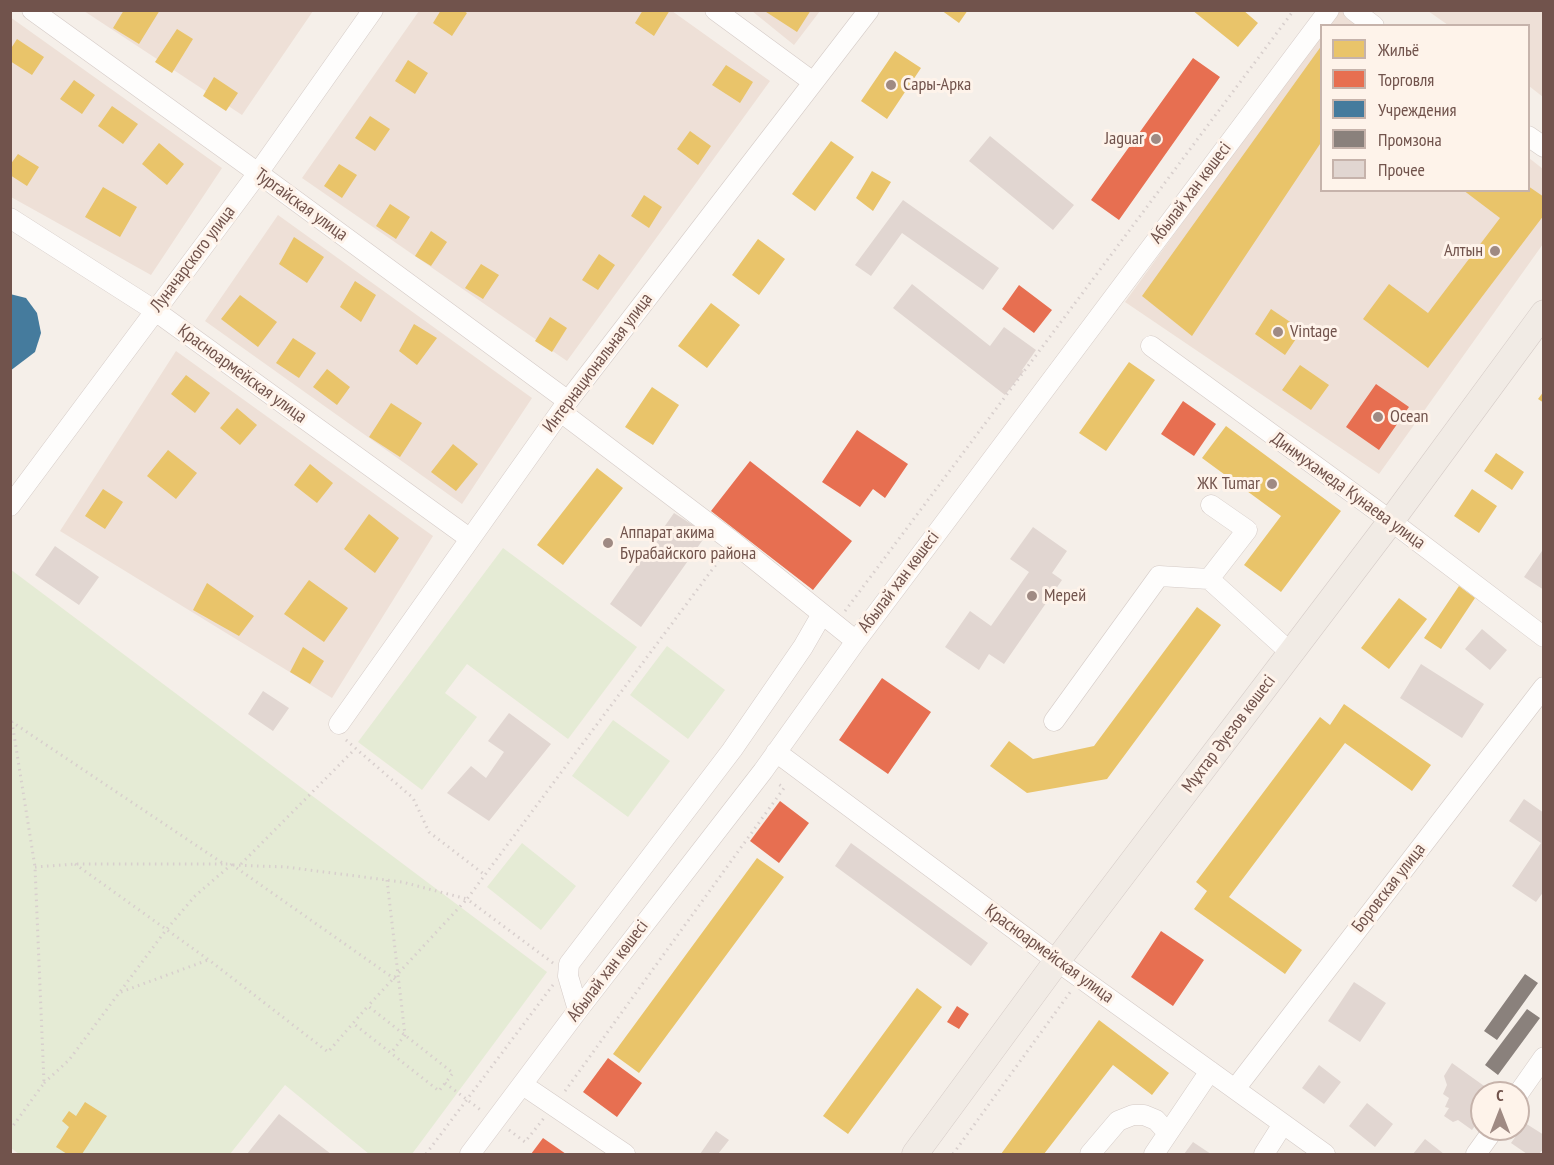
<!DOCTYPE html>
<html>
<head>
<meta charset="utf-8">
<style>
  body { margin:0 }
  #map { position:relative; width:1554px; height:1165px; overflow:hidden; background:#f5efe9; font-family:"PT Sans Narrow",sans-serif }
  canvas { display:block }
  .frame { position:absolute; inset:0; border:12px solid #71534c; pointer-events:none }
  .legend { position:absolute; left:1320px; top:24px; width:210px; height:168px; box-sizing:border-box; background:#fef3ea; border:2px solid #c6b3ab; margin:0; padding:8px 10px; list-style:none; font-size:18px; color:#71534c }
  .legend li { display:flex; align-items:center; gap:12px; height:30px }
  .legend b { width:30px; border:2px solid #c6b3ab }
  .north { position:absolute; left:1470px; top:1081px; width:60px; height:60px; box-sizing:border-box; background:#fef3ea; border:2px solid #c6b3ab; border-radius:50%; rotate:0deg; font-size:16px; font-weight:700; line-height:24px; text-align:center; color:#71534c }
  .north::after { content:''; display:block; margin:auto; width:21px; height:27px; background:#9f8a83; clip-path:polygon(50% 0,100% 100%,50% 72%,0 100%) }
</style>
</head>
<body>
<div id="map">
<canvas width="1554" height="1165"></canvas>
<div class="frame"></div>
<ul class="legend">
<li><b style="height:16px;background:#e9c46a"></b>Жильё</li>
<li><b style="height:16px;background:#e76f51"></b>Торговля</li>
<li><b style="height:16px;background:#457b9d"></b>Учреждения</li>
<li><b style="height:16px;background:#8a817c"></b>Промзона</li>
<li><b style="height:16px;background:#e1d6d1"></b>Прочее</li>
</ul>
<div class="north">С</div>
</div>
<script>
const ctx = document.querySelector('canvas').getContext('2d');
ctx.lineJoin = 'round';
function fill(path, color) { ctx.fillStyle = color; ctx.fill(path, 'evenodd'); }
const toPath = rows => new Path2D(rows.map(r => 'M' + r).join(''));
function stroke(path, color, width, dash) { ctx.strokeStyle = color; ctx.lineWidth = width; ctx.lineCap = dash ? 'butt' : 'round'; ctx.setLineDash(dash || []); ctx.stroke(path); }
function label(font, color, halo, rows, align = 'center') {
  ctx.font = font + ' "PT Sans Narrow",sans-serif'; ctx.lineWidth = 6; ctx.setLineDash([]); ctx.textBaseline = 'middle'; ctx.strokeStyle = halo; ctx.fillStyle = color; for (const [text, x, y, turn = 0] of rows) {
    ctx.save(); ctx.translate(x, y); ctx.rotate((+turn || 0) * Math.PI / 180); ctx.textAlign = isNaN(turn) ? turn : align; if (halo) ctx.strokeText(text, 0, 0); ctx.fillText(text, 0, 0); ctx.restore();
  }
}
fill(toPath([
  [1337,10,1342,11,1360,25,1326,26],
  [84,11,313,11,242,115],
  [419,11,672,11,770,81,567,361,302,178],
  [752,11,820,11,794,45],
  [1428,11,1543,11,1543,97,1529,86,1528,26,1448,25],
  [10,17,222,168,151,275,11,197],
  [1321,32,1322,190,1528,190,1529,158,1543,169,1543,244,1379,474,1125,302],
  [278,215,532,398,462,504,205,321],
  [176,351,433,536,332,698,60,531]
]), '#eee0d7');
fill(toPath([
  [503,548,637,647,568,739,467,664,445,693,477,717,422,790,358,742],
  [10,569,547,972,412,1154,369,1154,285,1085,230,1154,19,1154,11,1148],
  [667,646,725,690,688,739,630,695],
  [613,720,670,761,628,817,572,776],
  [522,843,576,886,541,930,487,887]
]), '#e5ebd5');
fill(toPath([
  [124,10,160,10,139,44,113,28],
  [441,10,462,10,467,13,452,36,433,23],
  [643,10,670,10,654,36,635,23],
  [763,10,811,10,797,32],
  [941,10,968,10,959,23],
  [1192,10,1243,10,1258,23,1238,47],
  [177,29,193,39,172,73,155,62],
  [17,39,44,57,32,75,10,61,10,50],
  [1322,45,1322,141,1192,336,1142,296],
  [895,51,921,68,887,119,861,101],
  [408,60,428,73,415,94,395,81],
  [726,65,753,82,740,103,712,85],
  [214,77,238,93,226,111,203,96],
  [74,80,95,95,82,114,60,99],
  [112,106,138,124,123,144,98,126],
  [370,116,390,129,375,151,355,138],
  [690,131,711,146,698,165,677,149],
  [831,141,854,157,815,211,792,194],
  [159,143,184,164,167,185,142,164],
  [18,154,39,167,27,186,10,175,10,165],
  [339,164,357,175,342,198,324,186],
  [872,171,891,182,873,211,856,198],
  [1528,186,1544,197,1544,215,1428,368,1363,319,1389,284,1428,313,1500,218,1463,190,1528,190],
  [103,187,137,207,120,237,85,217],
  [644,195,662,207,649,228,631,216],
  [390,204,410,217,396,239,376,226],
  [431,231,447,242,431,266,415,256],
  [294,237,324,257,307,283,279,264],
  [758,239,785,259,759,295,732,275],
  [599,254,615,265,598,290,582,280],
  [481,264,499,275,483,299,465,288],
  [355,281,376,295,361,322,340,307],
  [240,295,277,322,258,347,221,319],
  [711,303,740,325,707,368,678,346],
  [1271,309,1302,330,1285,355,1255,334],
  [550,317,567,328,552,352,535,341],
  [414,324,437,338,417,365,399,351],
  [293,338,316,353,299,378,276,363],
  [1129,362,1155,380,1106,451,1079,433],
  [1300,365,1329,385,1311,410,1282,390],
  [327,369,350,387,337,405,313,387],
  [186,375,210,393,195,413,171,394],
  [652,387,679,405,653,445,625,427],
  [1544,391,1544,403,1538,399],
  [391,403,422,423,400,457,369,437],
  [237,408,257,425,240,445,220,428],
  [1226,426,1341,511,1281,592,1244,565,1281,516,1202,458],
  [453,444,478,464,456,491,431,472],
  [168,450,197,473,176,499,147,476],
  [1496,453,1524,472,1512,490,1484,471],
  [310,464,333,483,317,503,294,485],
  [597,468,623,488,563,565,537,545],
  [103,489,123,502,105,529,85,516],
  [1472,489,1497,506,1479,533,1454,516],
  [369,514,399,538,375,573,344,549],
  [309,580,348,608,324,642,284,614],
  [207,583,254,616,239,636,193,610],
  [1459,586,1475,598,1441,649,1424,638],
  [1399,598,1427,619,1389,669,1361,648],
  [1197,607,1221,625,1107,779,1027,793,990,766,1009,741,1033,759,1094,746],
  [303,647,324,661,310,684,290,672],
  [1344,704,1431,765,1412,791,1345,743,1229,897,1302,950,1285,974,1194,909,1207,891,1196,882,1320,717,1330,725],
  [757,858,784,877,639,1073,613,1054],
  [917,988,942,1007,848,1134,823,1116],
  [1099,1020,1169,1073,1152,1095,1113,1065,1044,1154,1001,1154],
  [85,1102,107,1116,82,1154,67,1154,56,1147,69,1127,62,1121,69,1111,76,1116]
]), '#e9c46a');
fill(toPath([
  [1193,58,1220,77,1119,220,1091,200],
  [1019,285,1052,310,1034,333,1002,309],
  [1376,384,1409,407,1379,450,1346,427],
  [1183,401,1216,424,1194,456,1161,434],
  [857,430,908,464,885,498,873,489,860,507,822,482],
  [750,461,852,541,813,590,711,511],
  [882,678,931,712,888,774,839,740],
  [780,801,809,823,779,863,750,841],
  [1161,931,1204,960,1173,1006,1131,977],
  [957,1006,969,1014,959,1029,947,1022],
  [608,1058,642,1083,617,1117,583,1092],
  [543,1138,566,1154,531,1154]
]), '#e76f51');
fill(toPath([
  [10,294,26,298,37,313,41,333,35,352,10,371]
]), '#457b9d');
fill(toPath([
  [1525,974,1538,983,1497,1040,1484,1031],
  [1527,1009,1540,1018,1498,1075,1485,1065]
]), '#8a817c');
fill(toPath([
  [990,136,1074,205,1053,230,969,161],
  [903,200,999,268,983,290,902,233,871,276,855,265],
  [912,284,990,346,1004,327,1036,350,1022,370,1024,371,1005,395,893,308],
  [674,513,707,534,641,627,610,604],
  [1033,527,1067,551,1052,573,1062,580,1004,664,989,654,979,670,945,647,970,611,991,626,1029,572,1010,559],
  [55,546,99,577,79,605,35,575],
  [1544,548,1544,590,1524,577],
  [1482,629,1507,650,1490,670,1465,649],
  [1421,664,1484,704,1462,738,1400,698],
  [263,691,289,708,273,731,248,714],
  [509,713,551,744,489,821,447,793,471,766,486,778,504,752,488,741],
  [1524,799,1544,813,1544,891,1536,902,1512,886,1541,843,1509,821],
  [851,843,988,943,971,966,835,866],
  [1354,982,1386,1003,1360,1042,1328,1021],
  [1452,1063,1494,1093,1482,1093,1482,1116,1472,1130,1458,1120,1453,1122,1444,1116,1449,1108,1445,1107,1449,1098,1443,1094,1447,1085,1444,1076],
  [1319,1065,1341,1082,1324,1104,1302,1088],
  [1367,1103,1393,1124,1375,1147,1349,1126],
  [279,1114,331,1154,247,1154],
  [1525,1123,1544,1135,1544,1148,1539,1154,1527,1154,1511,1143],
  [716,1131,729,1140,718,1154,700,1154],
  [1425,1139,1444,1154,1413,1154],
  [1193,1142,1211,1154,1184,1154]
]), '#e1d6d1');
const minor = toPath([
  [32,10,258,173,568,401],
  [715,10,813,82],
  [1353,10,1374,26],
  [1528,136,1544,147],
  [10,218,154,310,469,538],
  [1151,346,1391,521,1544,637],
  [561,412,733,542,856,641],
  [1211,505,1247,530,1209,579,1291,653],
  [10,506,258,173,373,10],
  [1054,721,1159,576,1209,579],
  [339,724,568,401,869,10],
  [776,752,1057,961,1325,1154],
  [578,1010,568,976,569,964,732,750,803,647,822,614],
  [523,1085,625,1154],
  [1235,1089,1544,687],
  [1518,1094,1544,1057],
  [470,1154,578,1010,763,771,856,641,1329,10],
  [1090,1154,1118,1121,1133,1115,1144,1115,1156,1120,1168,1133],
  [1154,1154,1210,1071],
  [1264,1154,1283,1124],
  [1476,1154,1494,1129]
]);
const major = toPath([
  [915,1154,1057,961,1391,521,1544,313]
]);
stroke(minor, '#d4cac6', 21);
stroke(major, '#d4cac6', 27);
stroke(toPath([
  [845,611,1294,10],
  [346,740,413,798,429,832,485,875],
  [75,864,209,960,328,1052,368,1006,453,1073,439,1091,354,1024],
  [241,864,355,749],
  [233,865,286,867,402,882,467,899,368,1006],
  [35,867,75,864,223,864],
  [387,880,405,1035,391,1053],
  [553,963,467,899,723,555],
  [121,992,208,960],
  [44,1083,69,1060,166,930,195,896,232,864],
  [445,1083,482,1111],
  [565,1091,784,788,777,783],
  [10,1130,44,1083,35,867,12,722,224,864,231,864,399,982],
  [509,1130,525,1142,544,1118],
  [426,1154,553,985],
  [953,1154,1071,991]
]), '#d8cfcd', 3, [1.5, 4.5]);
stroke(minor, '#fefdfc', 20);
stroke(major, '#f1ebe5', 26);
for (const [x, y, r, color] of [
  [891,85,6,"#9f8a83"],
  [1156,139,6,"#9f8a83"],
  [1495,251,6,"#9f8a83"],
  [1278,332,6,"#9f8a83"],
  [1378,417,6,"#9f8a83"],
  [1272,484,6,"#9f8a83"],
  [608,543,6,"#9f8a83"],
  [1032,596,6,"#9f8a83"]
]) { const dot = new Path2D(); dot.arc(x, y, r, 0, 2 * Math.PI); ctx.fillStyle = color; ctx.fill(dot); stroke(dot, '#fef3ea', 2); }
label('18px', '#71534c', '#fef3ea', [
  ["Сары-Арка",903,85],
  ["Jaguar",1144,139,"right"],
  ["Алтын",1483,251,"right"],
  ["Vintage",1290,332],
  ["Ocean",1390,417],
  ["ЖК Tumar",1260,484,"right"],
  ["Аппарат акима",620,533],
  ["Бурабайского района",620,554],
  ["Мерей",1044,596]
], 'left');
label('18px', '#71534c', '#fef3ea', [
  ["Абылай хан көшесі",1191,193,-53],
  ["Тургайская улица",301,205,36],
  ["Луначарского улица",193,259,-53],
  ["Интернациональная улица",598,363,-53],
  ["Красноармейская улица",242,374,36],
  ["Динмухамеда Кунаева улица",1348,491,36],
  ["Абылай хан көшесі",899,582,-53],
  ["Мұхтар Әуезов көшесі",1229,734,-53],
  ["Боровская улица",1389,888,-52],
  ["Красноармейская улица",1049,954,36],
  ["Абылай хан көшесі",608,971,-53]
]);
</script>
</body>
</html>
